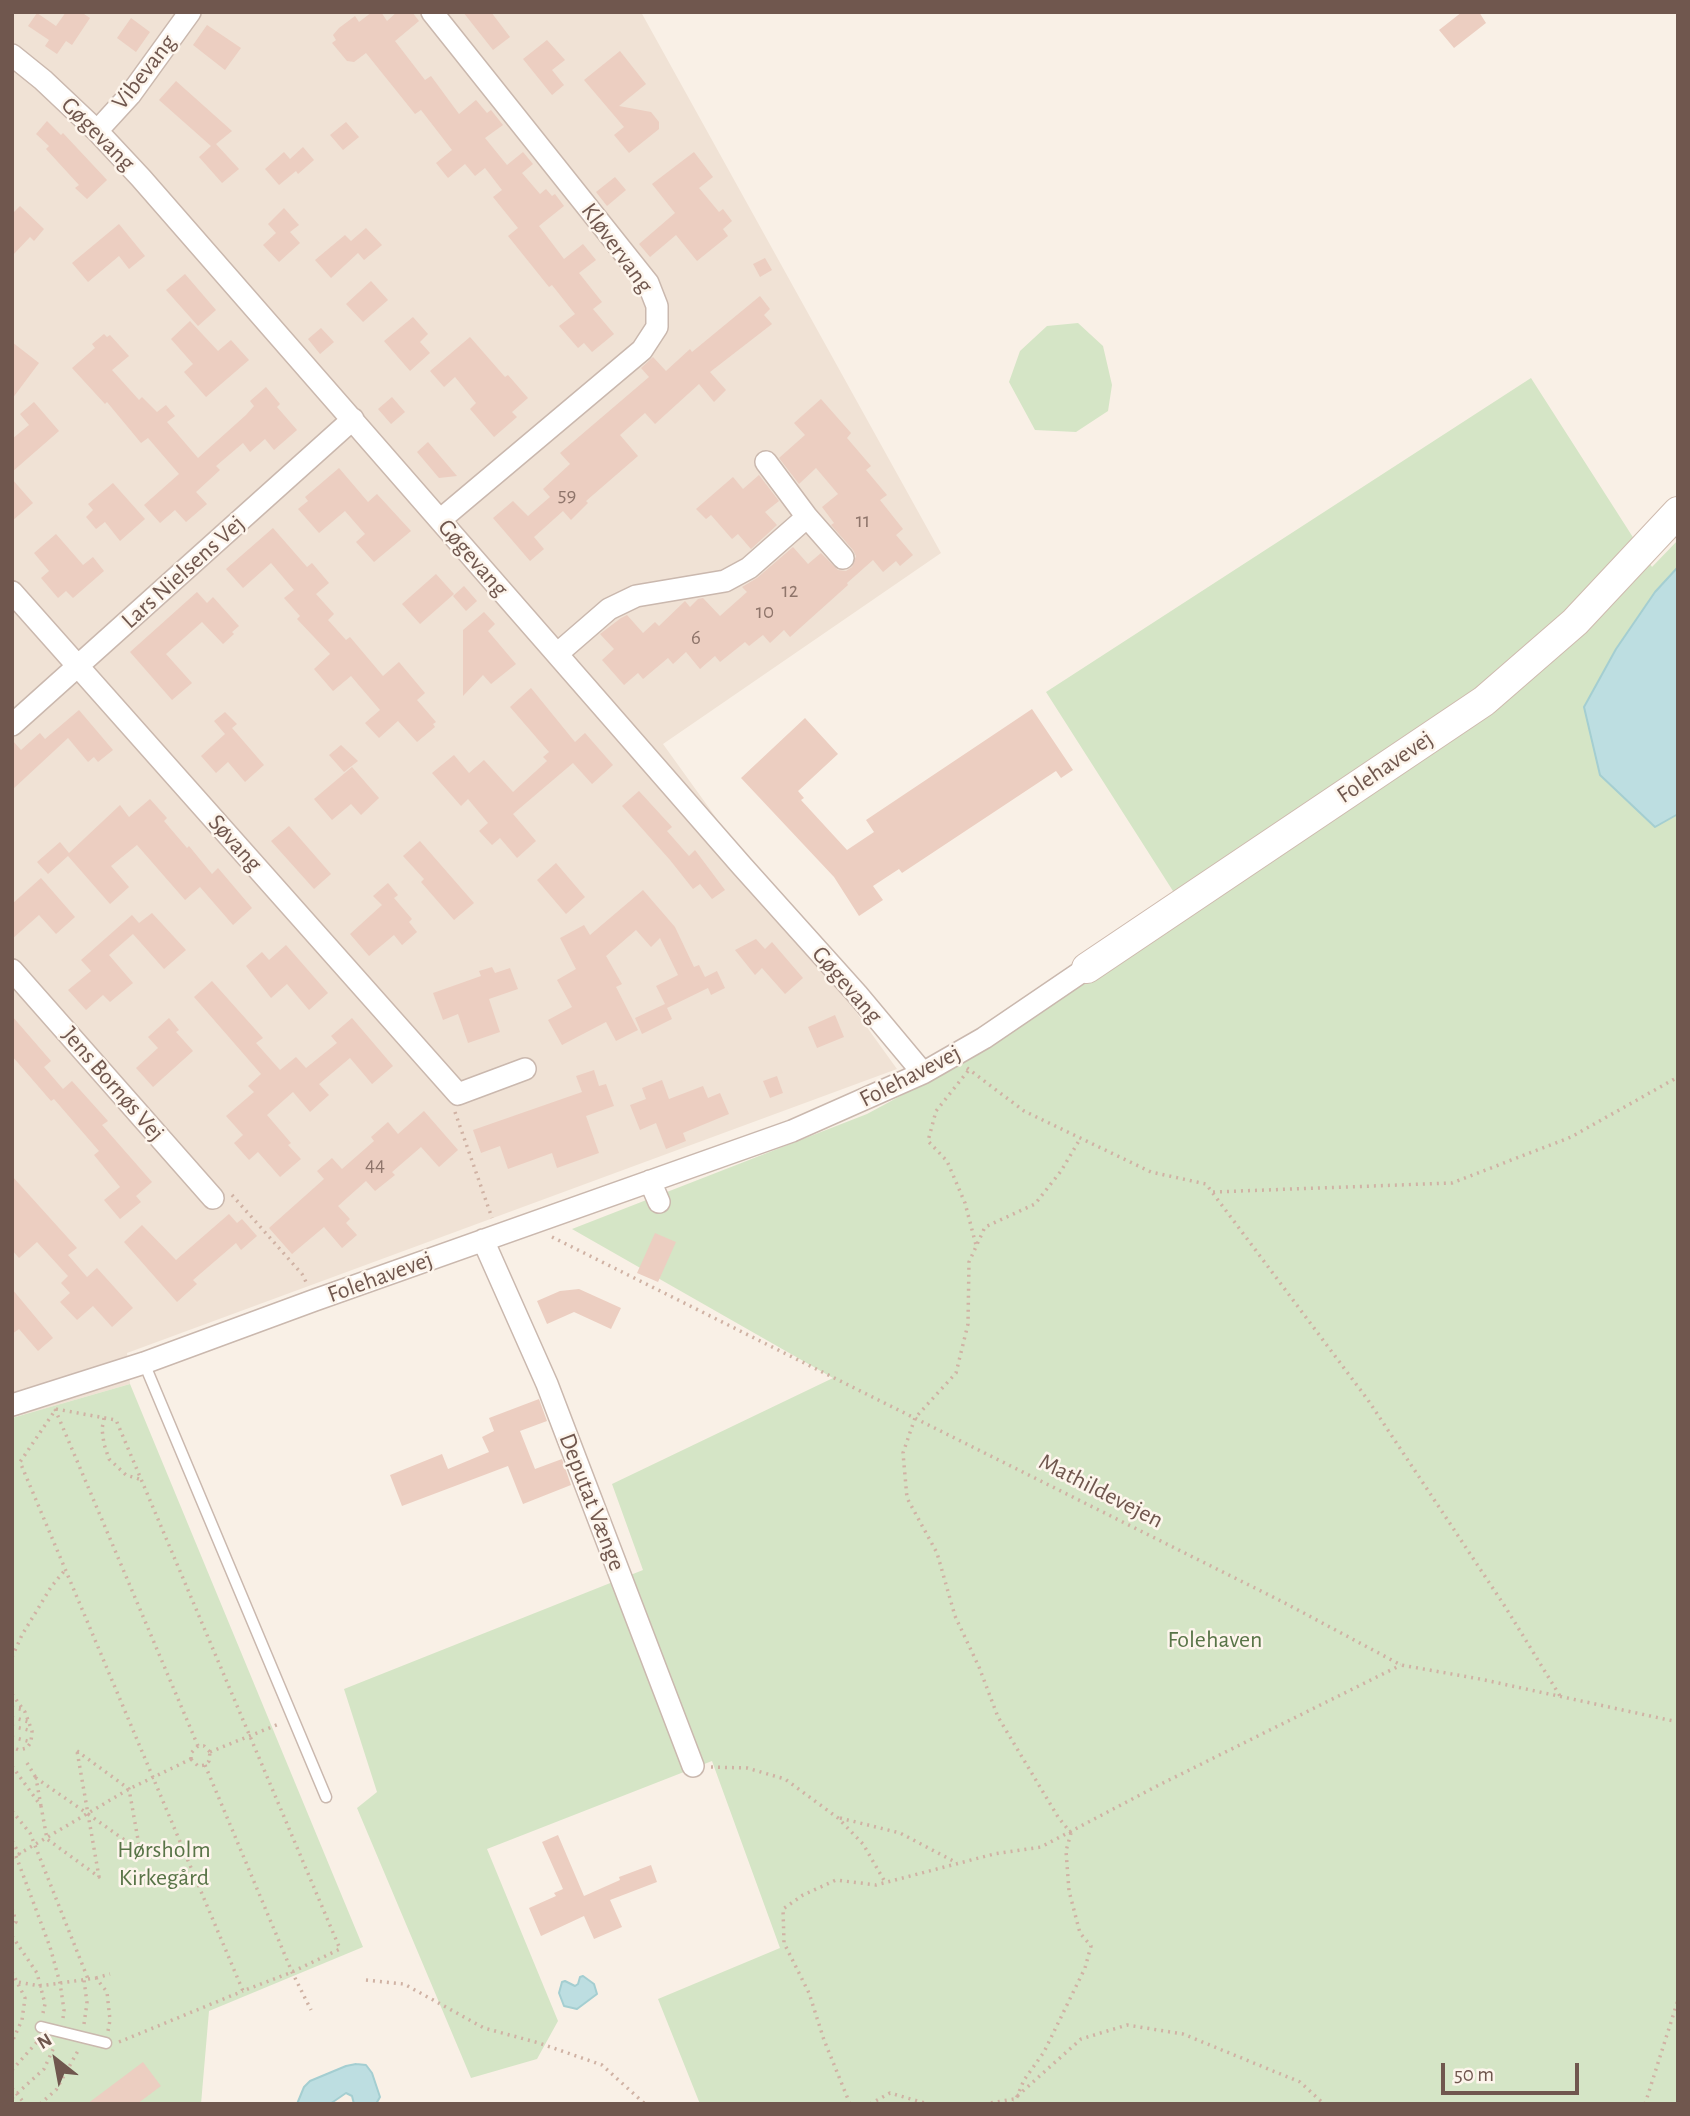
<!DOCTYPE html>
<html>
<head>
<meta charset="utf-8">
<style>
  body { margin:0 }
  #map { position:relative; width:1690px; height:2116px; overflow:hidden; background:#f9f0e6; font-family:"Alegreya Sans",sans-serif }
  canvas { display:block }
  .frame { position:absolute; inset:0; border:14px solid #70574e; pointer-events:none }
  .north { position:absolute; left:21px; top:2025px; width:70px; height:70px; -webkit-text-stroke:5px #fdf5ec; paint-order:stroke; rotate:329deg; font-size:19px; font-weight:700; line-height:28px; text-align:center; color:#70574e }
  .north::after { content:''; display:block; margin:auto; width:24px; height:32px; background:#70574e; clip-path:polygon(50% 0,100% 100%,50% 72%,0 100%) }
  .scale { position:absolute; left:1441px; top:2063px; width:138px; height:32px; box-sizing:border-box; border:4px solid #70574e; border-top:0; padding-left:9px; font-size:21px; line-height:24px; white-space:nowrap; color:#70574e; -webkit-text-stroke:5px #fdf5ec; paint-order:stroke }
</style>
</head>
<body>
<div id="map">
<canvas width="1690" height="2116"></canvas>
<div class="frame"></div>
<div class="north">N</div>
<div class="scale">50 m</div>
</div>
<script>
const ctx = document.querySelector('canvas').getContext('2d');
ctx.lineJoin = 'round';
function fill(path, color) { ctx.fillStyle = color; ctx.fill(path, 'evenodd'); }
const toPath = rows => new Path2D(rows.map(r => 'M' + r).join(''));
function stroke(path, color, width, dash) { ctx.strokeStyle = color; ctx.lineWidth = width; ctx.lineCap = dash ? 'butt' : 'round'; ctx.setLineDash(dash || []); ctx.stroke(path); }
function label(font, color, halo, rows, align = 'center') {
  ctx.font = font + ' "Alegreya Sans",sans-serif'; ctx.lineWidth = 5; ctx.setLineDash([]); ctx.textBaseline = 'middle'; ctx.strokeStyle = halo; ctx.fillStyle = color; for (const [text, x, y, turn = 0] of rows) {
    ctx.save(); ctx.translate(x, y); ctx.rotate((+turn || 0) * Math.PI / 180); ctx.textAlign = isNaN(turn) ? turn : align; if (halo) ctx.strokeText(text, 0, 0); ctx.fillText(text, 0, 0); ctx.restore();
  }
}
fill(toPath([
  [12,12,641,12,941,553,663,744,897,1069,127,1353,130,1384,12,1418]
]), '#f0e2d5');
fill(toPath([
  [1078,323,1103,346,1112,385,1108,411,1076,432,1035,430,1009,382,1020,351,1047,326],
  [1531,378,1652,567,1678,540,1678,567,1655,592,1616,649,1584,707,1655,827,1678,814,1678,2104,700,2104,658,1999,780,1948,712,1761,487,1849,558,2021,537,2059,471,2078,357,1808,377,1792,344,1689,643,1570,612,1484,833,1378,572,1229,867,1114,980,1053,1187,913,1046,692],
  [130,1384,363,1947,209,2011,201,2104,12,2104,12,1418]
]), '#d5e5c6');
const water = toPath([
  [1678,567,1678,814,1655,827,1600,775,1584,707,1616,649,1655,592,1678,567],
  [583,1976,594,1984,597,1994,577,2009,564,2006,559,1993,562,1982,565,1981,575,1986,578,1984,580,1977,583,1976],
  [356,2064,366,2065,372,2073,380,2097,376,2104,354,2104,352,2096,346,2093,330,2104,297,2104,304,2087,310,2081,346,2066,356,2064]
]);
fill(water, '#bddee1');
stroke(water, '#a4ced1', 2);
fill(toPath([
  [66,12,81,12,90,18,72,45,66,41,57,54,45,46,49,40,28,26,37,13,56,26],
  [372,12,381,12,387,21,397,12,412,12,419,21,395,41,425,80,431,76,459,114,476,100,487,113,491,110,503,125,485,138,507,165,523,152,533,164,522,173,540,194,546,189,552,196,555,194,564,206,539,226,564,259,583,244,596,260,579,273,602,302,593,309,614,334,592,352,584,343,578,348,559,326,575,314,552,285,549,287,508,236,518,228,493,197,502,190,485,168,475,176,465,164,448,178,436,163,452,150,421,110,415,114,366,53,354,62,347,61,332,43,336,40,333,35,339,28,355,16,359,22],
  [463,12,491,12,510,37,493,50],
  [1462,12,1479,12,1486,23,1454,48,1439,30],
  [131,18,150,32,136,52,117,38],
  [207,25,241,48,225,70,193,45],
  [547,40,565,60,552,70,564,85,552,95,523,59],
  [620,51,646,84,619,106,651,112,659,122,659,129,629,153,614,135,624,127,584,80],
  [176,81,232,131,216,144,239,169,222,183,199,157,211,146,159,100],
  [47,121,61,135,63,133,107,180,87,199,75,188,79,185,46,149,49,146,36,134],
  [346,122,359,137,343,150,330,135],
  [303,147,314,160,298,174,296,171,279,185,265,169,284,152,290,159],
  [694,152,713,177,699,188,719,212,723,209,732,221,723,229,728,236,697,261,676,235,650,257,639,244,675,213,652,184],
  [615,177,626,190,607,206,596,192],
  [20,206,44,229,34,241,30,237,12,256,12,214],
  [284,208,299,225,290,232,300,243,279,262,263,245,276,233,268,224],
  [119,224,145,256,129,269,119,256,88,282,72,263],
  [366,228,382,245,364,260,358,253,331,278,315,260,345,235,351,241],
  [765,258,772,270,760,277,753,264],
  [185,274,216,310,198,326,166,290],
  [371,281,388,300,363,322,346,304],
  [760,296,770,309,764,315,772,324,710,372,726,390,714,402,699,384,655,424,645,413,620,435,638,456,586,501,588,503,571,520,563,511,534,537,544,549,530,561,493,518,513,501,528,516,550,497,543,489,570,464,560,453,649,377,641,368,653,357,666,371,690,349,692,352],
  [413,317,428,334,420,342,430,353,410,371,384,341],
  [190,321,218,351,231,340,249,360,206,397,184,372,193,364,171,339],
  [321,328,334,342,320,354,308,339],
  [104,334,107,337,110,335,129,356,112,370,139,400,142,397,157,412,166,405,175,416,167,422,198,458,246,415,254,406,250,401,266,387,280,404,277,407,297,430,274,450,265,439,250,452,243,443,216,466,220,470,196,492,207,504,186,522,175,510,160,523,144,505,179,474,148,438,141,443,107,402,105,404,72,368,95,348,92,344],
  [470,337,505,377,508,375,528,398,512,412,517,417,494,437,470,409,476,403,455,377,444,387,430,371],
  [12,342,39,363,12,399],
  [392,397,405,412,391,424,378,409],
  [821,399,851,433,847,438,871,466,866,470,887,495,880,500,903,529,896,535,913,555,900,566,896,561,883,572,873,560,847,583,848,585,790,637,784,630,770,643,763,635,749,646,745,642,720,662,715,656,700,669,686,652,673,664,668,658,643,679,638,673,624,685,602,660,614,649,600,634,621,618,627,615,643,633,655,622,659,626,685,601,690,607,698,599,703,598,720,616,747,592,742,587,757,578,793,547,808,564,821,553,838,570,846,571,852,567,856,556,853,550,831,525,834,523,822,507,838,494,816,468,799,484,779,458,805,435,794,423],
  [34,402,59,431,12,472,12,439,29,425,20,414],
  [428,442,457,476,439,478,417,452],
  [339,468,368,502,377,494,411,531,374,562,356,542,365,534,345,511,319,533,298,509,308,501,305,497],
  [759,475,779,501,765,512,777,525,751,549,738,534,732,539,711,515,706,519,696,509,733,477,743,489],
  [12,479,33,503,12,521],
  [113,483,145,519,120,541,105,522,96,529,86,517,93,510,88,504],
  [273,528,307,567,312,563,329,583,316,594,334,614,328,620,346,640,350,637,383,676,399,662,425,693,417,700,436,722,433,724,435,727,417,742,398,721,379,738,365,723,380,710,351,676,333,691,314,669,330,654,297,619,300,616,284,598,294,590,271,563,243,588,226,569],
  [56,534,83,565,93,557,104,571,73,598,66,591,58,598,41,578,49,571,34,553],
  [436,574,454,594,420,624,402,604],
  [464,586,477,601,466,611,453,596],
  [197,592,207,603,213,597,239,626,232,632,234,634,223,644,202,622,166,654,192,683,172,700,130,652],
  [484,612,495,624,488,631,516,664,491,684,483,675,463,696,463,630],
  [531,688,575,742,585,733,613,765,592,784,573,763,513,814,536,841,517,858,500,838,492,845,479,831,488,823,468,799,461,806,432,773,454,755,469,773,484,760,513,792,547,761,543,757,549,752,510,707],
  [1032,709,1073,770,1061,778,1056,771,902,873,899,869,873,886,883,900,859,916,834,877,741,778,805,718,838,754,798,791,804,798,801,800,847,850,874,832,866,820],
  [79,710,113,750,98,762,94,757,88,762,68,738,12,790,12,740,21,750,40,733,45,739],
  [225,712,237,724,232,728,264,765,245,782,228,762,216,773,201,756,225,734,214,721],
  [341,745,358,761,344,772,329,755],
  [352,767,379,798,361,815,351,804,332,820,314,799],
  [639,791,672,827,667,831,689,856,695,850,725,890,712,899,700,884,693,889,670,860,622,806],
  [150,799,167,818,164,821,187,848,189,846,212,874,218,868,252,908,233,925,200,887,185,900,137,845,111,866,129,887,110,904,68,856,48,874,37,862,60,842,69,853,120,805,129,817],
  [289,826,331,874,314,889,271,841],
  [420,841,474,903,454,920,421,882,424,879,403,856],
  [556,863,585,897,566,914,537,880],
  [41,878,75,917,56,934,39,915,12,939,12,904],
  [388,883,398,895,394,898,412,919,409,922,417,932,402,945,394,935,369,956,350,934,382,905,373,896],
  [643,890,675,927,694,967,699,965,705,977,717,971,725,988,711,995,708,988,667,1008,672,1019,642,1034,635,1018,665,1004,656,986,678,975,660,938,651,947,636,930,606,956,622,984,616,987,638,1030,616,1041,606,1022,562,1045,548,1020,572,1007,557,980,576,969,560,938,584,925,590,935],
  [152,913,186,950,164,969,133,934,109,955,133,983,110,1002,103,995,86,1010,68,990,91,971,81,960,132,915,139,923],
  [756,939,765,949,772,942,803,978,785,994,762,968,755,975,735,950],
  [286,945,328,993,309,1010,287,984,271,998,246,966,262,952,269,960],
  [492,967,495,973,510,968,518,989,489,999,500,1032,468,1043,458,1014,443,1020,433,993,481,976,479,971],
  [212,981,263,1038,256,1043,280,1070,296,1057,306,1068,337,1043,331,1036,352,1018,393,1066,372,1084,350,1058,319,1084,329,1095,310,1112,293,1092,267,1115,291,1143,288,1145,301,1159,280,1177,258,1152,249,1160,234,1143,243,1135,226,1116,254,1092,248,1086,261,1074,194,997],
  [835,1015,844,1037,817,1048,808,1027],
  [12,1016,51,1061,44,1067,63,1089,72,1081,108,1121,102,1125,152,1182,136,1196,141,1202,120,1219,104,1200,120,1187,94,1155,99,1151,54,1099,51,1101,12,1056],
  [169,1018,179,1030,176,1032,193,1051,153,1087,136,1068,158,1048,148,1037],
  [594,1070,599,1086,606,1084,614,1106,586,1116,599,1153,557,1168,552,1153,508,1169,500,1146,481,1153,473,1130,582,1092,576,1076],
  [777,1076,783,1093,770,1098,763,1081],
  [662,1080,669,1099,703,1086,708,1098,720,1093,729,1114,683,1133,686,1141,666,1149,656,1123,640,1130,630,1105,646,1099,642,1088],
  [424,1111,458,1150,439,1167,421,1147,392,1172,395,1175,375,1191,366,1181,338,1206,350,1219,346,1223,357,1235,342,1248,324,1227,292,1254,269,1228,324,1179,317,1171,332,1158,342,1169,374,1141,371,1137,388,1122,398,1134],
  [12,1176,77,1248,68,1255,87,1277,97,1268,133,1308,112,1327,93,1306,77,1320,60,1302,70,1293,61,1283,68,1276,37,1242,19,1258,12,1250],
  [229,1214,237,1223,242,1219,257,1236,241,1250,236,1243,193,1280,197,1284,177,1302,124,1242,142,1225,176,1260],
  [655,1233,676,1242,658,1282,637,1273],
  [12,1289,53,1338,38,1351,19,1329,12,1334],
  [579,1289,621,1308,611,1329,574,1312,547,1324,537,1301,560,1291],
  [539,1399,547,1421,520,1431,535,1469,562,1459,571,1485,523,1504,508,1466,402,1506,390,1475,442,1454,448,1469,489,1452,482,1437,494,1431,489,1418],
  [558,1835,584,1896,620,1880,619,1877,651,1865,657,1882,610,1900,622,1927,594,1939,584,1916,541,1936,529,1908,556,1896,554,1893,563,1889,542,1842],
  [143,2062,161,2086,137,2104,87,2104]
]), '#eccec1');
const lane = toPath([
  [144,1363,326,1797],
  [41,2027,106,2043]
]);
const street = toPath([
  [432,12,648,283,657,306,657,327,642,350,440,520],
  [12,55,43,80,97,131,141,178,742,866,857,994,923,1073],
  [97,131,130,95,190,12],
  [807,517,843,558],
  [12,592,458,1094,525,1069],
  [557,654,609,609,636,596,725,581,749,568,807,517,766,462],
  [12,725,353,419],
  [12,970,213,1198],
  [650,1181,659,1202],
  [483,1240,547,1384,693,1766],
  [12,1405,144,1363,315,1300,792,1131,923,1073,984,1038,1087,968]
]);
const secondary = toPath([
  [1087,968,1484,701,1575,622,1678,512]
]);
stroke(lane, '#cab8ae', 13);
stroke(street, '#cab8ae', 24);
stroke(secondary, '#cebaae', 32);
stroke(toPath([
  [967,1068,1024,1111,1151,1172,1206,1184,1368,1400,1506,1608,1560,1696],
  [968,1071,936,1111,928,1141,947,1161,965,1203,976,1245],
  [455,1112,492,1218],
  [1213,1192,1452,1183,1571,1137,1678,1077],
  [232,1195,302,1274,306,1282],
  [552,1237,1283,1602,1401,1665,1480,1679,1678,1722],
  [55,1409,198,1746],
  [56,1409,116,1420,340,1949,292,1972,243,1991,20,1462,56,1409],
  [104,1418,102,1429,104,1444,109,1459,126,1475,142,1480],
  [12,1657,22,1635,51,1587,65,1570],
  [12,1694,25,1712,32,1731,31,1742,27,1748,19,1750,12,1747],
  [12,1707,24,1710],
  [12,1717,29,1722],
  [12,1726,32,1731],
  [12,1737,31,1742],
  [77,1751,129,1789,140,1851,88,1814,77,1751],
  [210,1752,279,1724],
  [191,1759,198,1766,205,1765,209,1761,210,1752],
  [191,1759,191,1753,198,1746,204,1746,210,1752],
  [27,1763,36,1778],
  [205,1765,292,1972,311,2010],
  [12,1766,41,1806,47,1839,99,1877,88,1814,36,1778,41,1806],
  [711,1767,747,1768,785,1779,838,1818,863,1844,885,1882],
  [12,1811,30,1833,88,1979],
  [840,1818,900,1833,957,1863],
  [1071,1833,1058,1817,998,1717,979,1667,955,1616,937,1553,907,1498,903,1453,915,1418,956,1373,968,1324,969,1262,985,1227,1035,1204,1061,1171,1080,1139],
  [12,1841,20,1855],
  [16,1856,50,1947,60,1983,64,2010,63,2018],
  [12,1858,129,1789,191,1759],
  [12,1908,16,1922,12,1926],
  [12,1936,37,1973,45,2004,43,2013],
  [12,1972,25,1998,22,2020,12,2042],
  [96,1978,110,1974],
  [366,1980,404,1984,484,2028,539,2043,602,2065,645,2104],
  [12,1981,40,1986,96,1978,107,1992,110,2020,108,2031],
  [84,2024,87,2003,84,1980],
  [119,2042,243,1991],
  [12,2070,38,2041],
  [12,2088,25,2104],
  [12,2098,44,2069,55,2045],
  [40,2104,56,2090,79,2049],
  [850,2104,824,2040,809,1993,784,1943,783,1909,803,1895,836,1880,876,1885,994,1854,1041,1847,1157,1786,1401,1665],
  [870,2104,890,2093,928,2104],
  [984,2104,1014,2099,1081,2039,1127,2025,1183,2034,1300,2082,1324,2104],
  [1014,2104,1024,2080,1044,2052,1085,1968,1091,1946,1080,1933,1069,1891,1066,1851,1071,1833],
  [1645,2104,1678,2000]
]), '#d0b2a4', 3.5, [2, 5]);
stroke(lane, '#fff', 10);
stroke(street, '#fff', 21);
stroke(secondary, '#fff', 30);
label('21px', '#8f756b', null, [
  ["59",567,495],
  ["11",863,521],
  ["12",790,591],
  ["10",765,612],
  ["6",696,638],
  ["44",375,1165]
]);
label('24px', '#70574e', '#fdf5ec', [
  ["Vibevang",144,72,-52],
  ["Gøgevang",98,134,45],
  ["Kløvervang",617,248,54],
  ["Gøgevang",473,558,49],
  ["Lars Nielsens Vej",183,572,-42],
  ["Folehavevej",1385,767,-34],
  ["Søvang",235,843,48],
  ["Gøgevang",847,985,49],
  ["Folehavevej",910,1076,-27],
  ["Jens Bornøs Vej",113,1084,49],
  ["Folehavevej",380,1277,-20],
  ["Mathildevejen",1101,1491,27],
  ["Deputat Vænge",592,1502,69]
]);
label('24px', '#587447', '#fdf5ec', [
  ["Folehaven",1215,1640],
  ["Hørsholm",164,1850],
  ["Kirkegård",164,1878]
]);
</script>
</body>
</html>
